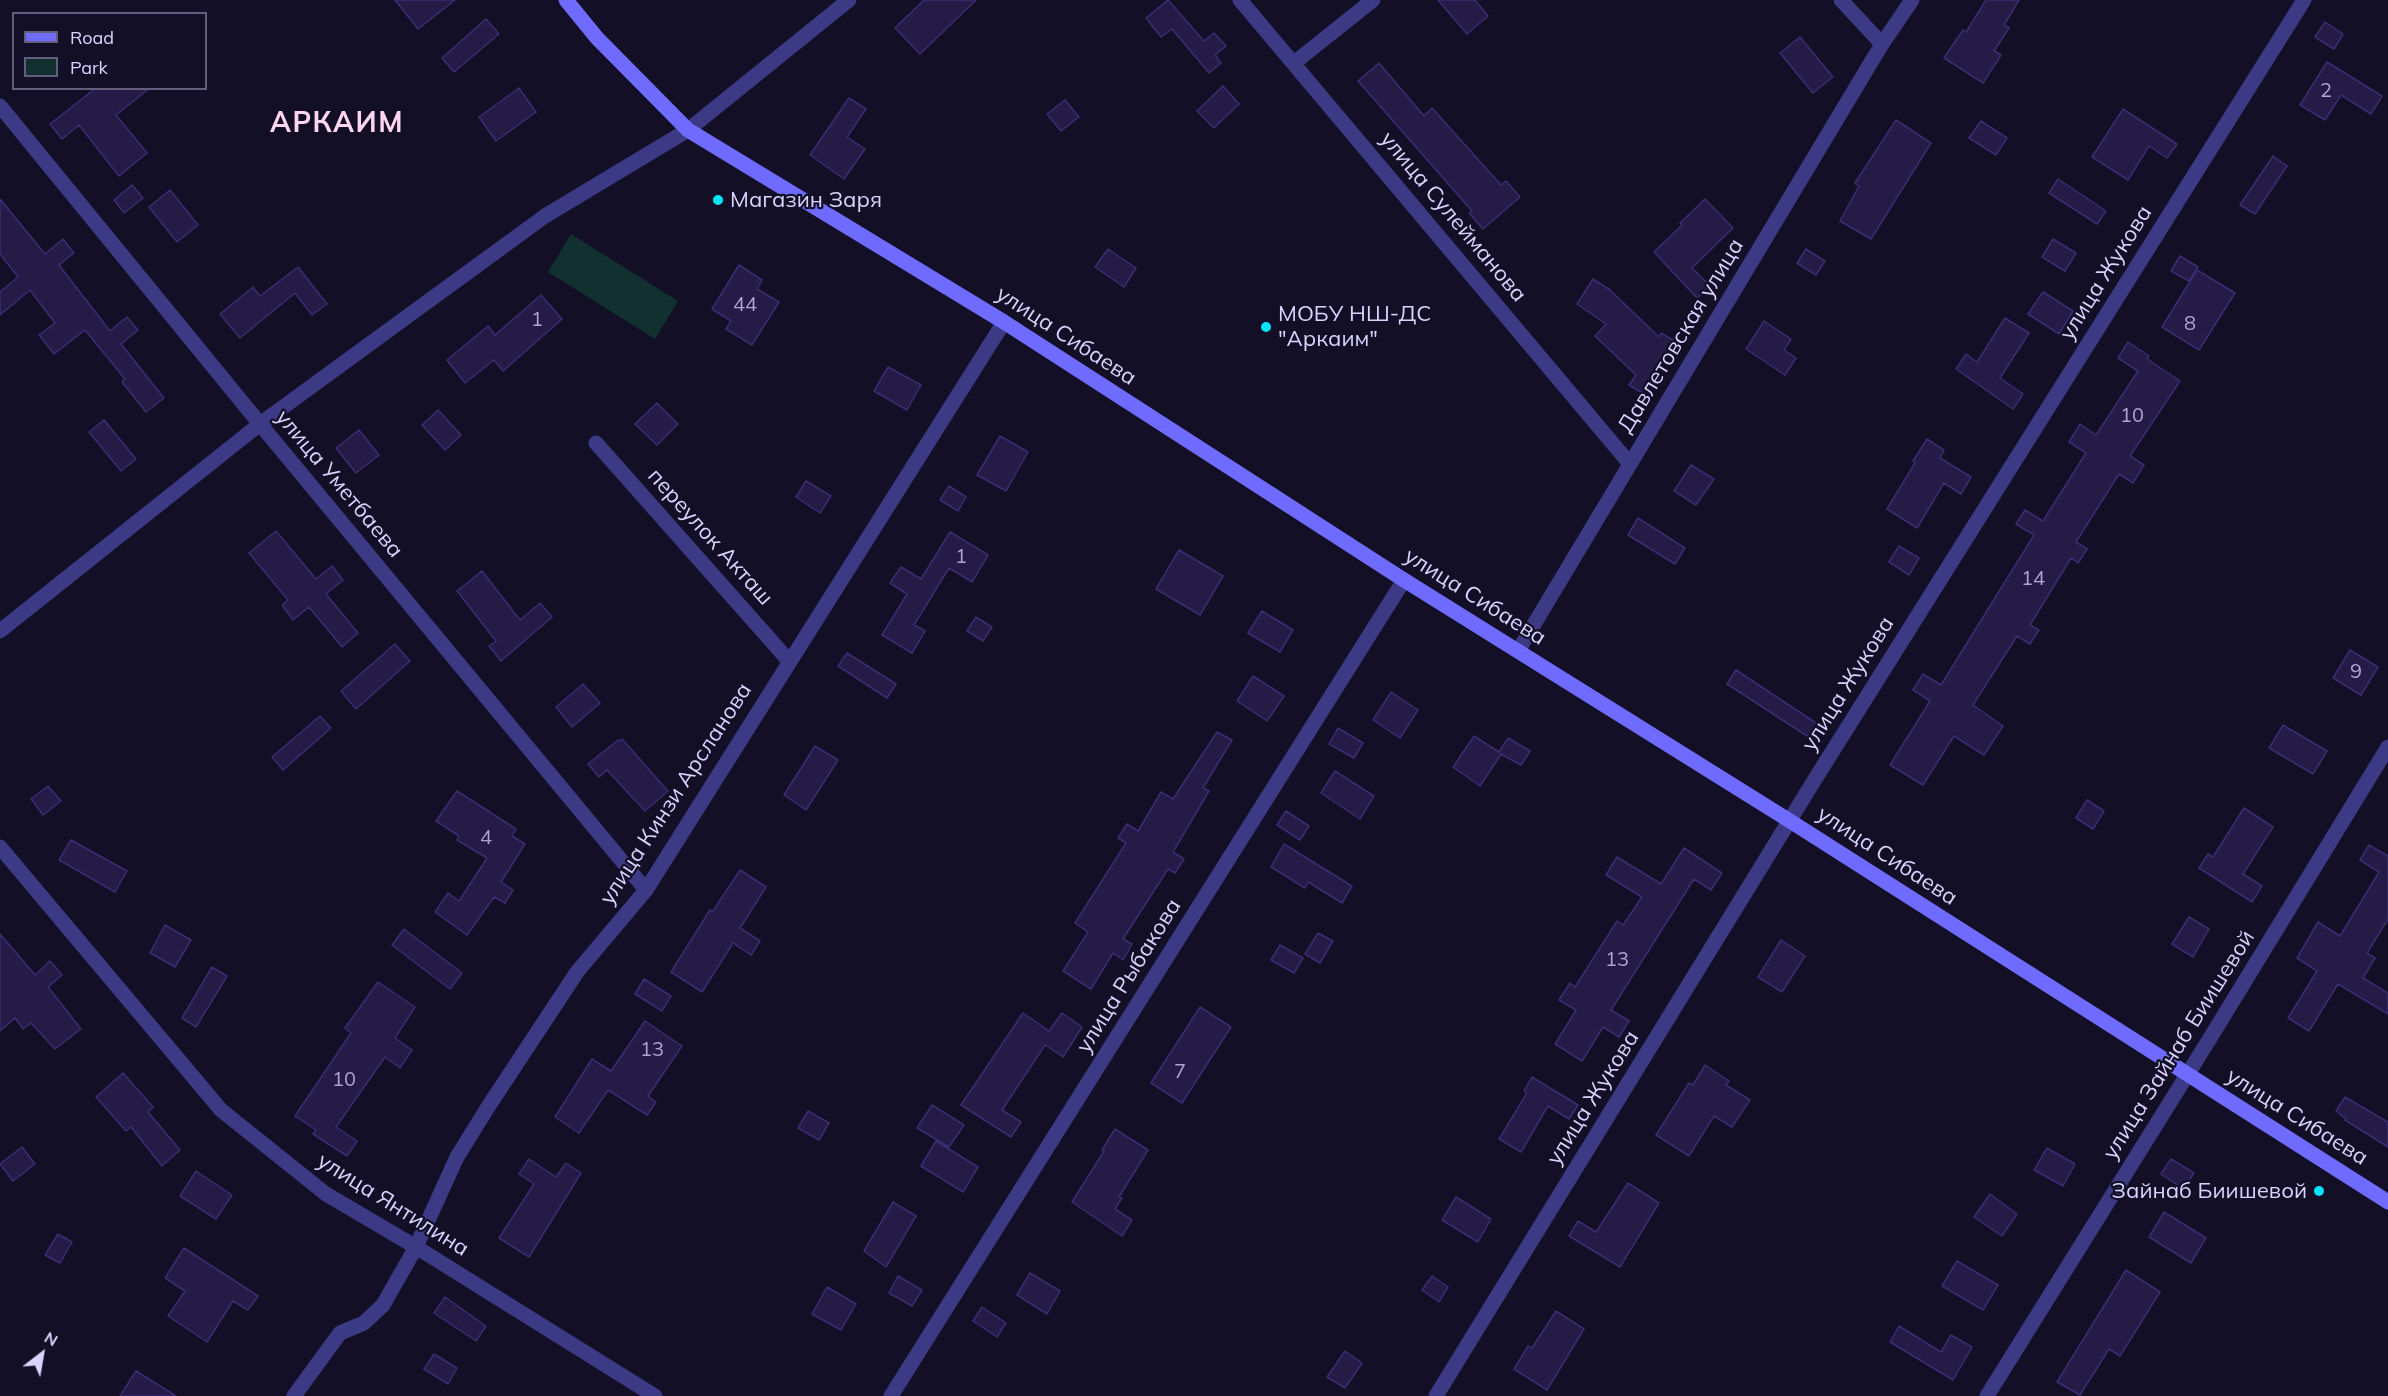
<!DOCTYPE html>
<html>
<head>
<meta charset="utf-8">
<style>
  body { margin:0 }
  #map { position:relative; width:2388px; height:1396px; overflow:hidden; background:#130f26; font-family:Mulish,sans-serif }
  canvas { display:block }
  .legend { position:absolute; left:12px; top:12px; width:195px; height:78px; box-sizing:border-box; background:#130f26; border:2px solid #625e7d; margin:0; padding:8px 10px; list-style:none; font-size:18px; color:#d9d4ff }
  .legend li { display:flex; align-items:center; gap:12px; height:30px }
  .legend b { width:30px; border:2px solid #625e7d }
  .north { position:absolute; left:12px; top:1324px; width:60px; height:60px; -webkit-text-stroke:4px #130f26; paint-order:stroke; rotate:31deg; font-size:16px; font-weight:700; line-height:24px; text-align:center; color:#d9d4ff }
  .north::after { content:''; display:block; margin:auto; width:21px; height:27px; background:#d9d4ff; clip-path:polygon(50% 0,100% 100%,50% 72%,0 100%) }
</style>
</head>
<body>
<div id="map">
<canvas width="2388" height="1396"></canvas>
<ul class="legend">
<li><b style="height:8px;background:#6f6bff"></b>Road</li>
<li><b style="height:16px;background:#12302f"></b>Park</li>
</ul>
<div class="north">N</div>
</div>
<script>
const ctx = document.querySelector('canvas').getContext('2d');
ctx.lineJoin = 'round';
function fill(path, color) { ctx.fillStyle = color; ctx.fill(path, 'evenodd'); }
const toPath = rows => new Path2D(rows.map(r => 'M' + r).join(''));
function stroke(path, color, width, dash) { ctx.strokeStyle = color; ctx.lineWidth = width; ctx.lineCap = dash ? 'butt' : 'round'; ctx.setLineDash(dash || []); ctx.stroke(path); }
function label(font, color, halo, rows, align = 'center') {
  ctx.font = font + ' Mulish,sans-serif'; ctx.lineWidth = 4.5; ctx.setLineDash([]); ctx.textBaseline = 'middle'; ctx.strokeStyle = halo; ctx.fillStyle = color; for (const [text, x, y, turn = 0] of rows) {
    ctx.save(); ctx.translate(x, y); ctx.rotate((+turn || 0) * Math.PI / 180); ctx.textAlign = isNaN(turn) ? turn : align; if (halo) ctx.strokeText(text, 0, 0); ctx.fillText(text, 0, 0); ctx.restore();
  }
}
fill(toPath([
  [571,234,678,301,655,339,548,272]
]), '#12302f');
const building = toPath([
  [395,0,455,0,418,29,395,0],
  [924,0,976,0,920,54,895,28,924,0],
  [1168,0,1204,41,1214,33,1226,46,1215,55,1221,63,1209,73,1172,29,1161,37,1146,18,1168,0],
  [1438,0,1475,0,1488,16,1467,34,1438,0],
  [1986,0,2019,0,2004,25,2009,28,1994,51,2001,55,1983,83,1944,58,1963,30,1966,32,1986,0],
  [486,19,499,34,454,72,442,58,486,19],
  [2325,22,2343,34,2334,49,2315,37,2325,22],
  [1800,37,1833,77,1813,93,1780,53,1800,37],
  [2327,62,2382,96,2371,114,2341,95,2325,120,2300,105,2327,62],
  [1379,63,1424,116,1432,108,1501,185,1506,181,1520,197,1483,229,1469,213,1472,211,1358,81,1379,63],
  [1223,86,1239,104,1214,128,1197,111,1223,86],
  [96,88,150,88,116,115,147,153,119,176,79,125,62,139,50,124,96,88],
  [519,88,536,112,496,141,479,117,519,88],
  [849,98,866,109,847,137,865,149,844,179,810,155,849,98],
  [1065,100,1079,117,1061,131,1047,114,1065,100],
  [2123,109,2177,144,2167,158,2149,146,2128,180,2092,157,2123,109],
  [1896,120,1931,143,1871,239,1840,221,1859,186,1855,183,1896,120],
  [1981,121,2007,138,1996,155,1969,138,1981,121],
  [2273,156,2287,166,2255,214,2240,205,2273,156],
  [2058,179,2106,211,2097,224,2049,193,2058,179],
  [132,185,143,198,124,213,114,200,132,185],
  [170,190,198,225,177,242,149,207,170,190],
  [0,199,45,254,63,239,74,253,59,265,110,331,127,317,138,330,121,344,164,398,146,412,122,382,125,379,85,330,54,354,39,335,55,323,30,290,0,315,0,292,18,277,0,254,0,199],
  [1705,199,1733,228,1692,268,1710,286,1697,298,1654,252,1682,225,1680,223,1705,199],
  [2053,239,2076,253,2065,271,2042,257,2053,239],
  [1108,249,1136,268,1124,287,1095,267,1108,249],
  [1806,249,1825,261,1816,275,1797,263,1806,249],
  [2180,256,2198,267,2189,281,2171,271,2180,256],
  [739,265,762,280,757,289,779,302,752,345,726,329,731,321,712,309,739,265],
  [298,267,327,304,312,315,295,293,240,338,220,314,253,287,260,296,298,267],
  [2197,270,2235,293,2199,350,2162,327,2197,270],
  [1593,279,1610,290,1659,337,1661,333,1676,342,1644,394,1629,385,1636,375,1595,336,1606,324,1577,304,1593,279],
  [2043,292,2073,311,2059,334,2028,314,2043,292],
  [541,295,562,319,503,371,494,360,465,383,447,360,488,326,495,335,541,295],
  [2005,318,2029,333,2000,378,2023,394,2013,409,1956,369,1966,354,1977,362,2005,318],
  [1764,321,1791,339,1784,350,1796,358,1785,375,1746,349,1764,321],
  [2128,342,2149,356,2147,359,2180,381,2130,456,2144,465,2133,483,2119,474,2076,542,2087,549,2078,563,2071,558,2030,625,2039,630,2030,644,2017,636,1973,705,2003,726,1984,755,1954,736,1923,785,1890,765,1930,701,1913,690,1923,674,1941,685,2034,535,2016,524,2025,510,2043,521,2086,453,2069,442,2080,424,2096,435,2138,371,2118,358,2128,342],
  [888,367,921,385,907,410,874,391,888,367],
  [657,403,678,424,657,445,635,424,657,403],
  [438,410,461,435,445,450,422,425,438,410],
  [104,420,136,459,121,471,89,432,104,420],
  [359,430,379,455,356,473,336,448,359,430],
  [1000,436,1028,452,1006,491,977,475,1000,436],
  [1927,439,1944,450,1940,458,1971,477,1961,494,1944,483,1917,528,1887,509,1915,463,1913,461,1927,439],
  [1691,465,1714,479,1696,505,1674,491,1691,465],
  [806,481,831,496,820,513,796,497,806,481],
  [949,486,966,497,958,511,940,500,949,486],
  [1638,518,1685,548,1675,564,1628,535,1638,518],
  [276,531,316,579,332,566,343,580,326,594,358,633,342,647,309,607,293,620,282,605,288,600,249,553,276,531],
  [950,532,988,555,972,582,949,568,914,625,925,631,912,653,882,635,907,594,890,583,901,567,921,579,950,532],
  [1899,546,1919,558,1909,575,1889,562,1899,546],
  [1179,550,1223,576,1200,615,1156,589,1179,550],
  [482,571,520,620,540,603,552,617,501,661,489,646,496,641,457,591,482,571],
  [1262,611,1293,630,1280,652,1248,633,1262,611],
  [976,617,992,627,983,641,967,631,976,617],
  [395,644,410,661,356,709,341,691,395,644],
  [2350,650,2378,667,2361,695,2333,678,2350,650],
  [847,653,896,684,887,698,838,666,847,653],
  [1736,670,1819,725,1810,738,1727,684,1736,670],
  [1253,676,1284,696,1267,721,1237,701,1253,676],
  [583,684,600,703,572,727,556,707,583,684],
  [1391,692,1418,710,1400,738,1373,720,1391,692],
  [320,716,331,728,283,770,272,757,320,716],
  [2283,725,2327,751,2313,774,2269,748,2283,725],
  [1338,728,1363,743,1354,758,1329,744,1338,728],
  [1217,732,1232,740,1203,788,1209,791,1173,852,1184,859,1175,873,1168,869,1123,939,1132,944,1123,960,1113,953,1091,989,1063,971,1088,932,1075,923,1126,843,1118,838,1127,824,1138,831,1161,792,1173,799,1217,732],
  [1474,736,1499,752,1508,738,1530,751,1521,765,1501,754,1480,786,1453,767,1474,736],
  [622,739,668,791,645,811,607,770,599,777,588,764,618,740,619,741,622,739],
  [815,746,838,760,806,810,784,795,815,746],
  [1335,771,1374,796,1360,819,1321,793,1335,771],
  [48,786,61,801,43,815,31,799,48,786],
  [457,791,516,829,512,836,525,844,501,882,513,890,505,903,494,897,467,935,435,912,448,893,459,901,487,858,457,840,459,836,436,821,457,791],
  [2087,800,2104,811,2093,829,2076,818,2087,800],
  [2244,808,2273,827,2243,874,2262,886,2252,902,2199,868,2208,854,2213,857,2244,808],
  [1286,811,1309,826,1300,840,1277,825,1286,811],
  [71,840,127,871,115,892,59,860,71,840],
  [1284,844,1352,886,1342,903,1308,882,1305,888,1271,867,1284,844],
  [2369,845,2388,856,2388,919,2367,953,2375,958,2363,978,2388,993,2388,1014,2338,984,2309,1031,2288,1018,2317,971,2297,958,2318,922,2340,936,2379,872,2360,860,2369,845],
  [1684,848,1722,873,1711,890,1694,879,1611,1010,1629,1021,1619,1037,1603,1027,1582,1061,1555,1044,1576,1010,1559,1000,1570,983,1575,987,1617,921,1623,925,1642,897,1606,875,1617,857,1661,884,1684,848],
  [740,870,766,887,740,928,760,941,751,955,733,943,702,992,671,972,710,910,713,911,740,870],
  [2189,917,2209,929,2193,957,2172,944,2189,917],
  [165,925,191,940,175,967,150,953,165,925],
  [404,929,462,973,450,989,392,945,404,929],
  [1318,933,1333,941,1320,963,1305,954,1318,933],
  [0,934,35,975,50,961,62,975,48,987,81,1029,55,1049,31,1023,23,1029,15,1018,0,1031,0,934],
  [1781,940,1805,956,1782,992,1758,977,1781,940],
  [1280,945,1303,958,1294,973,1271,960,1280,945],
  [212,967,227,976,196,1027,182,1018,212,967],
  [644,979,671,996,662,1011,635,994,644,979],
  [378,982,415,1007,395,1038,412,1050,400,1068,385,1057,336,1127,357,1141,347,1156,313,1134,316,1130,295,1116,351,1033,345,1028,378,982],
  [1200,1007,1231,1027,1182,1103,1151,1083,1200,1007],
  [1023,1013,1049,1031,1062,1013,1082,1027,1063,1057,1045,1045,1002,1110,1021,1122,1011,1137,961,1105,1023,1013],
  [645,1021,682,1046,648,1096,656,1102,647,1115,608,1090,579,1133,555,1117,592,1059,611,1071,645,1021],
  [1705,1065,1729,1081,1726,1085,1750,1100,1732,1127,1714,1116,1689,1156,1656,1135,1689,1083,1693,1085,1705,1065],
  [123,1073,153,1107,148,1112,180,1150,162,1166,131,1127,126,1131,96,1097,123,1073],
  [1532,1077,1578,1105,1569,1119,1548,1106,1521,1152,1499,1139,1527,1093,1524,1091,1532,1077],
  [2345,1097,2388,1122,2388,1147,2345,1120,2346,1119,2336,1111,2345,1097],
  [932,1105,964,1125,949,1147,917,1128,932,1105],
  [808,1111,829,1123,819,1140,798,1128,808,1111],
  [1115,1129,1148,1150,1119,1197,1122,1198,1115,1209,1132,1220,1122,1236,1072,1202,1104,1151,1102,1150,1115,1129],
  [936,1141,978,1167,963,1192,921,1166,936,1141],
  [22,1147,35,1164,13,1181,0,1164,22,1147],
  [2047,1148,2075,1164,2063,1186,2034,1170,2047,1148],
  [529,1159,556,1177,566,1163,581,1173,529,1257,499,1238,534,1184,519,1174,529,1159],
  [2171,1159,2194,1173,2183,1189,2161,1174,2171,1159],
  [196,1171,232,1195,216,1219,180,1196,196,1171],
  [1628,1183,1659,1203,1620,1267,1569,1236,1578,1221,1596,1232,1628,1183],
  [1990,1194,2017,1214,2002,1236,1974,1217,1990,1194],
  [1456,1197,1491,1219,1478,1242,1442,1220,1456,1197],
  [893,1202,916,1216,886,1267,864,1251,893,1202],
  [2164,1212,2206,1238,2191,1263,2149,1237,2164,1212],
  [58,1234,72,1242,60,1263,45,1255,58,1234],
  [184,1248,258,1296,248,1310,233,1301,207,1342,168,1316,185,1291,165,1278,184,1248],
  [1957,1261,1998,1285,1983,1310,1942,1286,1957,1261],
  [2126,1270,2160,1292,2120,1356,2109,1349,2080,1395,2057,1382,2126,1270],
  [1030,1273,1060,1291,1047,1314,1017,1295,1030,1273],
  [898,1276,922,1290,912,1306,889,1293,898,1276],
  [1432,1276,1448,1287,1439,1302,1422,1290,1432,1276],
  [827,1287,856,1304,841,1330,812,1314,827,1287],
  [445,1297,486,1326,476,1341,434,1313,445,1297],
  [982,1307,1006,1323,997,1337,973,1321,982,1307],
  [1556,1311,1584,1329,1547,1390,1514,1369,1528,1346,1532,1348,1556,1311],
  [1899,1326,1941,1352,1951,1335,1972,1347,1953,1380,1890,1342,1899,1326],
  [1345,1351,1362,1363,1345,1388,1327,1377,1345,1351],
  [434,1354,457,1368,448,1384,424,1369,434,1354],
  [136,1371,176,1396,120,1396,136,1371]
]);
fill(building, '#241b47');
stroke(building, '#3b2d73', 1.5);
stroke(toPath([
  [1240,0,1630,464],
  [1841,0,1882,44],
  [1294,63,1373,0],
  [0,106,260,424,646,890],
  [596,443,790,662],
  [0,631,260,424,545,216,688,130,849,0],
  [1518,651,1882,44,1912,0],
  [0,847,221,1110,326,1194,416,1247,655,1396],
  [294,1396,340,1333,364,1323,383,1305,416,1247,457,1157,488,1107,577,972,646,890,1004,322],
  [891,1396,1404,580],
  [1436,1396,1812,784,2304,0],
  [1987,1396,2212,1035,2388,747]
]), '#3d3a85', 15);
stroke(toPath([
  [566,0,597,38,688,130,1004,322,1404,580,1790,821,2388,1202]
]), '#6f6bff', 15);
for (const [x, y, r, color] of [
  [718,200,6,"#00e5ff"],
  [1266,327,6,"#00e5ff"],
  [2319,1191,6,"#00e5ff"]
]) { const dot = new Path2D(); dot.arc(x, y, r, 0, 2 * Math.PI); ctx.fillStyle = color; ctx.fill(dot); stroke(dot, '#130f26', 2); }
label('20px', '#aca6d1', null, [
  ["2",2326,91],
  ["44",745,305],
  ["1",537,320],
  ["8",2190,324],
  ["10",2132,416],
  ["1",961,557],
  ["14",2033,579],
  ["9",2356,672],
  ["4",486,838],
  ["13",1617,960],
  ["13",652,1050],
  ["7",1180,1072],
  ["10",344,1080]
]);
label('22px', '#d9d4ff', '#130f26', [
  ["Магазин Заря",730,200],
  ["МОБУ НШ-ДС",1278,314],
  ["\"Аркаим\"",1278,339],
  ["Зайнаб Биишевой",2307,1191,"right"]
], 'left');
label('22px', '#d9d4ff', '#130f26', [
  ["улица Сулейманова",1453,217,50],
  ["улица Жукова",2106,273,-58],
  ["улица Сибаева",1066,336,33],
  ["Давлетовская улица",1681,336,-59],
  ["улица Уметбаева",339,484,50],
  ["переулок Акташ",710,537,48],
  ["улица Сибаева",1475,597,32],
  ["улица Жукова",1848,684,-58],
  ["улица Кинзи Арсланова",676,794,-57],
  ["улица Сибаева",1887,856,33],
  ["улица Рыбакова",1129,976,-58],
  ["улица Зайнаб Биишевой",2179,1045,-58],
  ["улица Жукова",1593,1098,-58],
  ["улица Сибаева",2297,1117,32],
  ["улица Янтилина",393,1205,32]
]);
ctx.letterSpacing = '1.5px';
label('bold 28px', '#ffd6f0', '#130f26', [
  ["АРКАИМ",337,124]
]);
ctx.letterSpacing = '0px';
</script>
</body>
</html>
